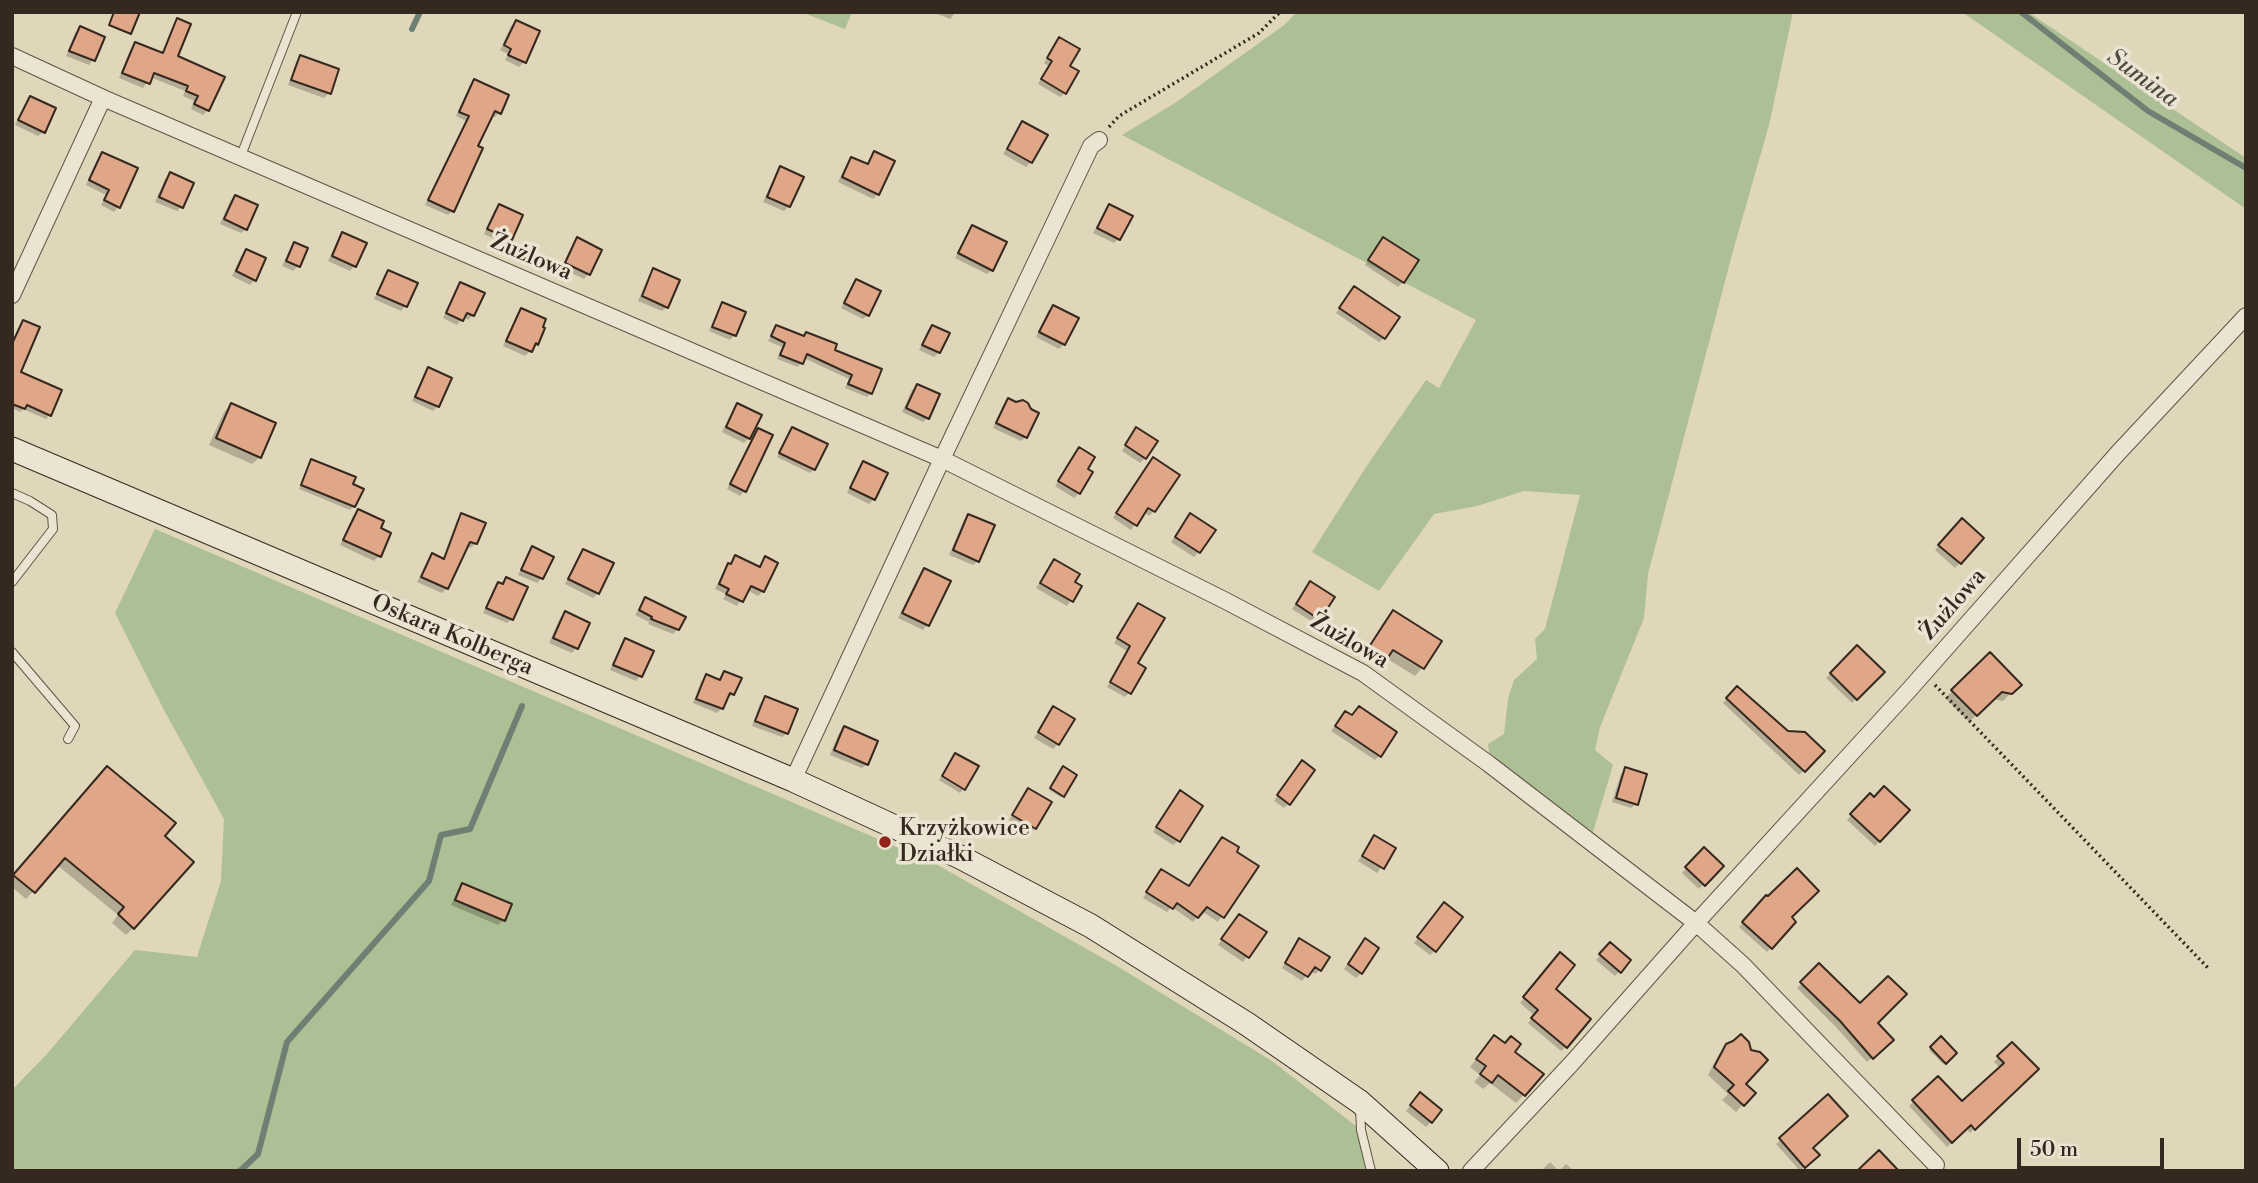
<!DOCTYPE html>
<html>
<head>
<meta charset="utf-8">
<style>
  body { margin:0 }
  #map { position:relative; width:2258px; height:1183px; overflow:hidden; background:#e0d6ba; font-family:"Libre Bodoni",serif }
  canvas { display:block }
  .frame { position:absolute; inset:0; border:14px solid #35281e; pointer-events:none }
  .scale { position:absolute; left:2017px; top:1138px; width:147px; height:32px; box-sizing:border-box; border:4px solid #35281e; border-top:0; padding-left:9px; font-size:21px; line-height:24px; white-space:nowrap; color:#35281e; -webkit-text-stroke:5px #ebe4d2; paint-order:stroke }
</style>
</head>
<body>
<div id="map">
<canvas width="2258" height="1183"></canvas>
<div class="frame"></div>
<div class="scale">50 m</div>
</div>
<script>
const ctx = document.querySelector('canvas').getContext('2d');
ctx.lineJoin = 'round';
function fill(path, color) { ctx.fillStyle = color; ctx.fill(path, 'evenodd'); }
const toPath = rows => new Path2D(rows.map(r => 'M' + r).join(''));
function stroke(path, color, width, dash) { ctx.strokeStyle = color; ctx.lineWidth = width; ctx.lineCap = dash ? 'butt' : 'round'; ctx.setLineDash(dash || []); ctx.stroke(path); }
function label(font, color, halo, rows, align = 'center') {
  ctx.font = font + ' "Libre Bodoni",serif'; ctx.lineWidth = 7; ctx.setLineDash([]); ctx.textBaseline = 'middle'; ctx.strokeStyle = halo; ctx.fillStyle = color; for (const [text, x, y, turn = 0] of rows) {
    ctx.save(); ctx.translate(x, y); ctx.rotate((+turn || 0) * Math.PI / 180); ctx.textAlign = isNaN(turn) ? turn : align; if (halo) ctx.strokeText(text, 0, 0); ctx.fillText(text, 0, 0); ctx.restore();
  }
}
fill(toPath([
  [801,12,852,12,845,29],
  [1297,12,1793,12,1769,125,1733,251,1648,574,1644,618,1600,727,1595,750,1613,765,1593,832,1490,759,1488,744,1504,734,1508,699,1514,680,1537,659,1535,639,1545,629,1580,495,1524,491,1477,506,1434,514,1379,591,1312,552,1366,467,1426,380,1439,388,1476,320,1122,135,1175,103,1283,26],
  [1962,12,2028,12,2246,158,2246,209],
  [155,529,934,863,1117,966,1272,1061,1361,1130,1371,1171,12,1171,12,1090,47,1054,135,950,197,957,221,881,224,819,164,710,115,613]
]), '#adbf94');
fill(toPath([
  [933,12,956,12,950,19],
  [177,20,176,57,208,110,203,115,191,109,194,101,183,96,185,91,150,77,143,88,119,78,131,48,135,44,161,54,173,25],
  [516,22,524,62,519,67,505,60,508,54,500,50,511,26],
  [80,28,103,38,93,60,89,65,66,56,75,33],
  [1060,39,1067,66,1065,93,1060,97,1038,84,1048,66,1044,63],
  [301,57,329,93,324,98,288,85,296,62],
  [475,81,499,113,495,117,491,116,476,147,452,211,448,215,425,205,466,121,456,116,470,85],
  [30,98,43,132,38,136,15,125,26,103],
  [1022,123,1031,162,1026,167,1003,154],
  [875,153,878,194,873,199,838,182,847,164,852,159,866,166],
  [102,154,118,207,114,212,101,205,106,195,86,185,98,158],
  [780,168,789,206,784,211,763,202,776,173],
  [170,174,181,207,177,211,155,202,165,179],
  [235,197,246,229,241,233,220,224,230,201],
  [499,206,510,239,505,244,484,234,494,211],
  [1109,206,1119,239,1114,243,1093,233,1105,211],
  [972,227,992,270,987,274,955,258,968,232],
  [343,234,354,266,350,271,328,261,338,239],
  [578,240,588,274,584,279,561,268,573,244],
  [294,244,298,266,293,271,282,266,290,249],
  [1379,244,1403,282,1398,287,1365,265],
  [246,251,254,280,250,285,232,276,241,256],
  [654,270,667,307,662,311,638,301,649,275],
  [388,272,405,306,401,311,374,299,384,276],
  [857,281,868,315,863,319,841,308,852,286],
  [460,284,473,315,468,320,463,317,457,325,443,318,456,289],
  [1350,293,1384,338,1379,342,1336,313],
  [723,304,735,335,730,340,709,331,718,309],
  [1053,307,1064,344,1059,349,1036,337,1048,311],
  [522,310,537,344,525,356,503,346,517,314],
  [23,322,22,367,24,367,21,374,49,415,46,419,23,409,20,412,12,408,12,343],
  [776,327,832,351,871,393,867,397,845,388,849,379,804,358,798,367,777,359,782,347,768,341],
  [932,327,939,352,934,357,919,350,927,332],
  [429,369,438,406,433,411,412,401,424,374],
  [917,386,928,418,923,422,902,412,912,390],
  [1008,400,1026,437,1021,441,993,428,1003,405],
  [231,405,260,457,252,464,209,445,224,412],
  [737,405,749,438,744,443,722,432,733,410],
  [792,429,814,469,810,473,777,457],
  [759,430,744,491,740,496,727,489,754,434],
  [1132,434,1145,458,1140,463,1122,451],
  [1079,449,1086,470,1079,493,1074,498,1055,486],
  [1153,459,1154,511,1149,516,1144,512,1131,530,1113,518],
  [312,462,351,485,354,506,350,510,299,489,308,466],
  [863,463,874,499,869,504,847,493,859,468],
  [358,511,378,529,389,534,379,556,374,561,340,545,353,516],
  [462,515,476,543,471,548,466,546,447,588,442,593,417,582,428,560,432,555,442,560,457,520],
  [968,516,978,561,973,565,949,555,964,520],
  [1186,520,1199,552,1194,557,1171,542],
  [1957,525,1982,538,1955,568,1935,550],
  [533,548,552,558,542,578,537,583,518,575,528,553],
  [583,551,598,593,593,598,565,584,579,555],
  [736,557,758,568,765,558,763,591,758,596,747,590,737,606,723,599,726,594,715,589,724,570],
  [1054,561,1073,583,1080,587,1067,606,1036,588],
  [925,570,949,582,927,625,923,630,898,618,920,574],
  [506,579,512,619,507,623,483,613,494,588],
  [1306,588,1319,619,1314,623,1292,609],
  [646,599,678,629,673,634,648,624,649,622,635,615],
  [1139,605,1135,664,1130,692,1125,697,1107,687,1127,651,1114,643],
  [565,613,588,623,576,648,572,653,549,643,560,618],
  [1393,613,1439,642,1422,668,1415,676,1386,658,1379,665,1363,655,1385,620],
  [625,640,651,652,640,676,636,681,610,670,621,645],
  [1857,648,1882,673,1852,703,1826,678],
  [1990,655,2019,685,2003,701,1993,699,1969,722,1945,698],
  [724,673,733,694,728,698,726,697,722,708,717,713,693,703,701,681,706,676,718,681],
  [1737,688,1787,733,1823,751,1799,775,1723,703],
  [765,699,787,733,782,737,752,726,760,703],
  [1053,709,1058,744,1053,749,1034,738],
  [1345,713,1379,756,1375,760,1331,731],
  [844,729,867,764,862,768,830,755,839,733],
  [1297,767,1289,803,1284,808,1274,801],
  [1626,769,1636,804,1631,808,1612,802,1621,774],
  [1061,770,1063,796,1061,797,1049,790],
  [99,776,163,836,133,928,126,935,112,923,118,915,57,865,26,899,12,887,12,878],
  [941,777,963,790,960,793,939,780],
  [1028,790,1035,828,1030,833,1009,820],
  [1180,793,1178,841,1173,845,1153,832],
  [1870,795,1908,810,1875,846,1847,820],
  [1375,837,1394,849,1377,873,1358,861],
  [1704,849,1721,866,1699,889,1682,873],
  [1234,852,1256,866,1218,922,1202,911,1193,922,1172,907,1167,912,1143,898,1161,871,1188,888],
  [463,885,510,905,503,920,498,925,451,905,458,890],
  [1766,897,1794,922,1767,952,1739,927],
  [1439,909,1435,951,1430,955,1414,943],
  [1235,920,1264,933,1243,962,1218,945],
  [1299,941,1320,970,1315,974,1310,971,1302,981,1282,968],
  [1361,945,1361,973,1356,978,1344,969],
  [1610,945,1629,961,1615,976,1596,960],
  [1556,959,1553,989,1566,1047,1561,1051,1528,1023,1534,1015,1520,1003],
  [1819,966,1892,1040,1867,1062,1835,1026,1797,988],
  [1941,1039,1954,1053,1943,1064,1929,1050],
  [2012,1044,2036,1069,1970,1133,1966,1129,1947,1147,1909,1106,1938,1078,1962,1104,2001,1069,1994,1062],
  [1487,1045,1513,1052,1542,1075,1516,1103,1490,1083,1483,1089,1474,1082,1480,1075,1470,1067],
  [1727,1046,1744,1084,1754,1093,1736,1112,1722,1100,1728,1094,1708,1075,1719,1054],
  [1828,1097,1811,1148,1817,1155,1800,1171,1776,1144],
  [1415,1099,1431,1122,1426,1127,1406,1111],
  [1550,1162,1559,1171,1541,1171],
  [1566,1164,1574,1171,1559,1171]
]), '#0003');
stroke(toPath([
  [2021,12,2148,111,2246,168],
  [412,29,420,12],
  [240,1171,258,1154,287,1042,429,881,441,835,470,829,522,706]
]), '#6e7f74', 6);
const building = toPath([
  [114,12,140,12,131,34,109,25,114,12],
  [177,18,191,24,178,56,225,77,209,111,194,104,198,96,186,91,188,86,154,73,150,84,122,73,135,42,163,53,177,18],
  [516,20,540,31,526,63,508,55,511,49,504,45,516,20],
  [80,26,105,37,95,61,69,51,80,26],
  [1059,37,1080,49,1070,66,1079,71,1066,94,1041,79,1052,61,1047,58,1059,37],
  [300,55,339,69,331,94,291,80,300,55],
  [474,79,509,95,501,114,495,111,478,146,483,148,454,212,428,200,469,116,459,112,474,79],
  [30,96,56,108,45,133,18,120,30,96],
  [1022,121,1048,135,1032,163,1007,149,1022,121],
  [874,151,895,161,879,195,842,177,851,157,868,164,874,151],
  [102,152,138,168,120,208,104,200,109,190,89,180,102,152],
  [780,166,804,177,790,207,767,197,780,166],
  [170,172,194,183,183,208,159,197,170,172],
  [235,195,258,205,247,230,224,219,235,195],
  [499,204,523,215,512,240,487,229,499,204],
  [1109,204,1133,216,1120,240,1097,228,1109,204],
  [972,225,1007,242,993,271,958,253,972,225],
  [342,232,367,243,356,267,332,256,342,232],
  [577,237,602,250,590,275,565,263,577,237],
  [1383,237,1419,260,1404,283,1368,260,1383,237],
  [294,242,308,248,300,267,286,261,294,242],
  [246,249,266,258,256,281,236,271,246,249],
  [653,268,680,280,668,308,642,296,653,268],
  [388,270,418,283,407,307,377,294,388,270],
  [856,279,881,291,869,316,844,303,856,279],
  [460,282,485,293,474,316,467,313,463,321,446,313,460,282],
  [1354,286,1400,317,1385,339,1339,308,1354,286],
  [722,302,746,312,736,336,712,327,722,302],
  [1053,305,1079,318,1065,345,1039,332,1053,305],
  [521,308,546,319,543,327,545,328,538,345,536,343,532,352,506,341,521,308],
  [23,320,40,327,21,372,62,390,51,416,27,405,25,409,12,404,12,344,23,320],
  [776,325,804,336,806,332,837,344,835,350,882,369,872,394,848,384,852,375,807,354,803,364,780,355,785,343,771,336,776,325],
  [932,325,950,333,940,353,922,345,932,325],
  [428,367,452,378,439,407,415,397,428,367],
  [917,384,940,394,929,419,906,408,917,384],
  [1008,398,1016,402,1023,400,1028,403,1031,409,1039,413,1027,438,996,423,1008,398],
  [231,403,276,423,261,458,216,438,231,403],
  [737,403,762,415,750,439,726,427,737,403],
  [792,427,828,444,815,470,779,453,792,427],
  [1136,427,1158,441,1146,459,1125,445,1136,427],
  [758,428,773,435,746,492,730,484,758,428],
  [1079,447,1095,457,1088,469,1093,472,1080,494,1058,481,1079,447],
  [1153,457,1180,475,1155,512,1148,508,1137,526,1116,513,1153,457],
  [311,459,356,477,353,484,364,489,355,507,301,485,311,459],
  [863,461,888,473,875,500,850,488,863,461],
  [358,509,384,521,381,528,391,533,381,557,343,540,358,509],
  [461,513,486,523,477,544,470,542,448,589,421,577,432,553,444,559,461,513],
  [1190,513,1216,530,1200,553,1175,537,1190,513],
  [968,514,995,525,979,562,953,550,968,514],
  [1962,518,1984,538,1961,564,1938,545,1962,518],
  [532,546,554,557,543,579,521,570,532,546],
  [583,549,614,563,599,594,568,579,583,549],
  [735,555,760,567,765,556,778,563,764,592,751,586,743,602,726,594,729,589,719,584,728,563,731,564,735,555],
  [1054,559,1080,574,1075,582,1082,586,1073,602,1040,583,1054,559],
  [924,568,951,581,929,626,902,613,924,568],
  [506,577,528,587,513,620,486,608,498,582,503,584,506,577],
  [1310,581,1335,597,1320,620,1296,604,1310,581],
  [645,597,686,617,679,630,651,619,652,617,639,610,645,597],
  [1138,603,1165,618,1138,663,1146,668,1131,694,1110,682,1130,646,1117,638,1138,603],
  [1393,610,1442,641,1424,669,1393,650,1387,659,1369,647,1393,610],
  [565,611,590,623,578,649,553,638,565,611],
  [625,638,654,651,642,677,613,665,625,638],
  [1857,645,1885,672,1857,700,1830,673,1857,645],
  [1990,652,2022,685,2012,694,2002,692,1977,716,1951,690,1990,652],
  [724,671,742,678,734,695,730,693,723,709,696,699,706,674,720,680,724,671],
  [1737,686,1788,731,1805,732,1825,751,1805,772,1726,698,1737,686],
  [765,696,798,709,788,734,755,721,765,696],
  [1053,706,1075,719,1059,745,1038,732,1053,706],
  [1359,706,1397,732,1381,757,1335,726,1345,711,1352,715,1359,706],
  [844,726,878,741,868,765,834,750,844,726],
  [955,753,979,766,965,790,942,776,955,753],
  [1302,760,1315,770,1290,805,1277,795,1302,760],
  [107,766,176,823,165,836,194,862,134,929,118,914,124,907,65,858,35,893,13,875,107,766],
  [1063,766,1077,775,1064,797,1050,788,1063,766],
  [1625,767,1647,774,1638,805,1616,798,1625,767],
  [1884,786,1910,810,1880,842,1850,814,1870,793,1874,797,1884,786],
  [1028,788,1052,802,1036,829,1012,815,1028,788],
  [1180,790,1203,806,1180,842,1156,827,1180,790],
  [1374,835,1396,848,1384,869,1362,856,1374,835],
  [1222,837,1239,847,1237,852,1259,866,1224,918,1207,907,1198,918,1177,903,1173,909,1146,892,1161,869,1189,886,1222,837],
  [1704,847,1724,866,1705,886,1685,867,1704,847],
  [1797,868,1819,891,1792,917,1796,922,1772,949,1742,922,1766,895,1768,896,1797,868],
  [462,883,512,904,505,921,455,900,462,883],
  [1444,902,1463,917,1436,952,1417,937,1444,902],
  [1239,914,1267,932,1249,958,1221,939,1239,914],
  [1299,938,1330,957,1321,971,1315,967,1308,977,1285,963,1299,938],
  [1365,938,1379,948,1362,974,1348,964,1365,938],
  [1610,942,1631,960,1621,973,1599,954,1610,942],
  [1560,952,1575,965,1556,989,1591,1019,1567,1048,1531,1018,1538,1010,1523,997,1560,952],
  [1819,963,1860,1003,1888,976,1907,994,1878,1023,1894,1040,1873,1059,1840,1021,1800,982,1819,963],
  [1741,1034,1749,1042,1751,1050,1760,1052,1768,1060,1746,1084,1756,1093,1744,1106,1728,1091,1734,1085,1714,1067,1726,1044,1733,1041,1741,1034],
  [1494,1035,1505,1043,1511,1036,1521,1044,1515,1052,1544,1074,1525,1096,1498,1075,1492,1083,1480,1074,1486,1066,1476,1059,1494,1035],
  [1941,1036,1957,1053,1946,1064,1930,1047,1941,1036],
  [2012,1042,2039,1069,1975,1130,1971,1125,1952,1143,1912,1100,1938,1076,1962,1101,2004,1063,1997,1056,2012,1042],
  [1420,1092,1442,1110,1432,1123,1410,1105,1420,1092],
  [1828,1094,1848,1116,1813,1148,1820,1155,1805,1168,1779,1138,1828,1094],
  [1879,1150,1899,1171,1857,1171,1879,1150]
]);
fill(building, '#dfa688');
stroke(building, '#35281e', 2);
const service = toPath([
  [240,158,297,12],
  [12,493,30,501,52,515,53,529,12,582],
  [12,652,75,726,68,739],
  [1360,1108,1361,1130,1371,1171]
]);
const minor = toPath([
  [12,56,103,98,942,459,1226,601,1363,673,1489,764,1696,923,1743,965,1936,1165],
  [12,295,103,98],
  [793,780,942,459,1091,146,1099,140],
  [1471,1171,1572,1063,1696,923,1909,690,2118,453,2246,316]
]);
const secondary = toPath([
  [12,449,793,780,960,857,1091,926,1247,1024,1360,1102,1437,1171]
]);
stroke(service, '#605445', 10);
stroke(minor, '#605445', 18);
stroke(secondary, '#35281e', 25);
stroke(toPath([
  [1109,127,1119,116,1259,33,1280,12],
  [1935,685,2208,968]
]), '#35281e', 3.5, [2, 3.5]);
stroke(service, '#ebe4d2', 8);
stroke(minor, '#ebe4d2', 16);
stroke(secondary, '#ebe4d2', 23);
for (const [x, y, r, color] of [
  [885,842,7,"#8f2418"]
]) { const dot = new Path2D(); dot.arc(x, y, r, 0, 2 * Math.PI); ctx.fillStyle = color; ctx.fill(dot); stroke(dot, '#ebe4d2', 2.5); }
label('23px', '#35281e', '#ebe4d2', [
  ["Żużlowa",531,258,23],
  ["Żużlowa",1954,605,-49],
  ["Oskara Kolberga",452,636,23],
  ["Żużlowa",1349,642,30]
]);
label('23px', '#35281e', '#ebe4d2', [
  ["Krzyżkowice",899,829],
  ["Działki",899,855]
], 'left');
label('italic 24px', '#4d4c42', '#ebe4d2', [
  ["Sumina",2142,79,36]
]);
</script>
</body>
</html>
